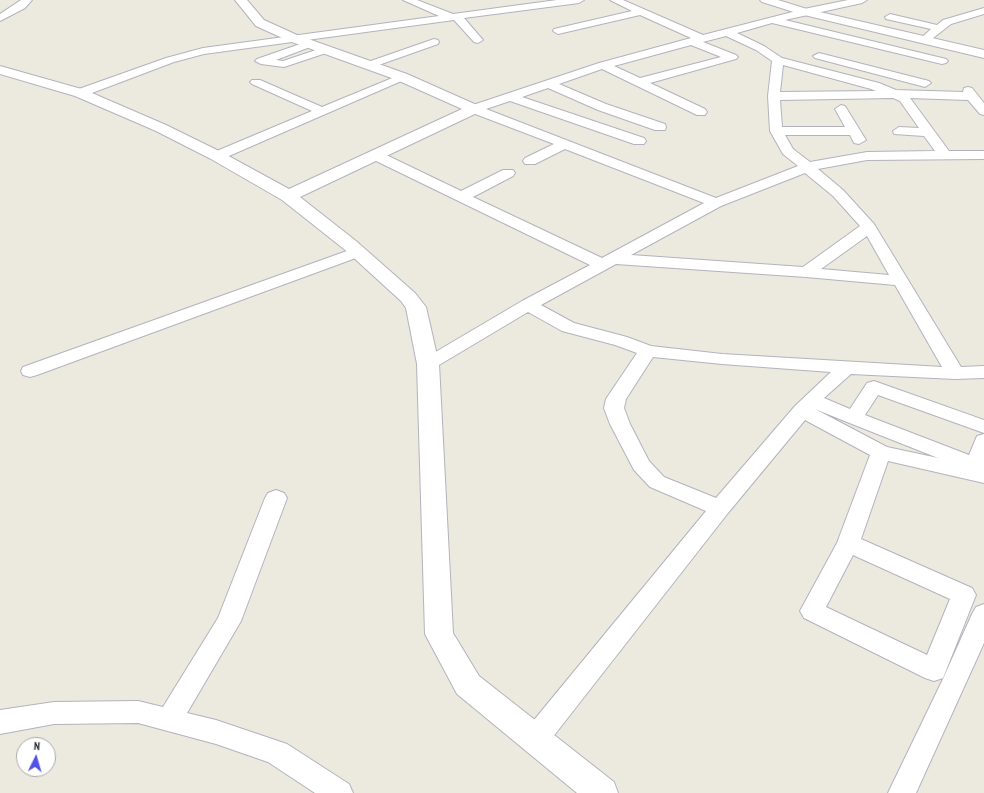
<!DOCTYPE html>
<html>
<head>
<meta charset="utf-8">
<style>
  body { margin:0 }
  #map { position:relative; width:984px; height:793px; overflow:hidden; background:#ece9df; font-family:"PT Sans Narrow",sans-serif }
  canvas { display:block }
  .north { position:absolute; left:16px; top:737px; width:40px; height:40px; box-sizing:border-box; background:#fff; border:1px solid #aaa; border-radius:50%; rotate:5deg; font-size:11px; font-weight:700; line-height:16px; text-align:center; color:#2b2b2b }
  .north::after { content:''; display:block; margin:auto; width:14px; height:18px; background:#5252e6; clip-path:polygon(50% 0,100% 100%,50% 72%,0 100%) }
</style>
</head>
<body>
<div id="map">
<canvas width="984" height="793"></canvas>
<div class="north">N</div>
</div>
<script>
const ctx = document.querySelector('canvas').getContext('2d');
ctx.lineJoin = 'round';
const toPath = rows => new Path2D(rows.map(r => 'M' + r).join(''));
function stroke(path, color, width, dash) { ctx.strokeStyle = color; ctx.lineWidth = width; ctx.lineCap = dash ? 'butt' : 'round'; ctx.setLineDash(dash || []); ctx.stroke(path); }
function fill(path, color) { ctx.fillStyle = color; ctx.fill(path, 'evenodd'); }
const street = toPath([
  [21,0,32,0,25,8,0,21,0,14,21,0],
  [403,0,417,0,453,14,557,0,584,0,579,3,464,18,483,40,478,43,474,42,454,20,204,54,174,62,84,96,80,97,74,93,76,90,166,58,203,48,439,16,403,0],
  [610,0,623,0,703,35,804,9,848,0,867,0,862,3,785,20,946,59,948,61,946,63,942,64,772,23,737,33,764,46,782,58,879,83,896,90,963,92,964,88,968,87,972,88,984,103,984,115,980,114,968,100,910,98,949,151,984,151,984,159,867,160,818,169,843,190,874,224,961,367,984,366,984,378,955,379,851,374,824,398,850,409,867,383,874,381,984,420,984,433,878,395,865,415,969,455,977,436,984,434,984,483,888,461,861,539,972,588,976,595,943,678,934,681,925,678,804,618,800,611,837,543,870,455,805,420,728,513,545,747,535,751,525,747,522,739,525,731,706,511,650,487,634,470,610,424,604,408,606,399,637,353,615,345,562,331,528,312,434,368,428,370,422,368,419,364,422,360,522,301,590,265,370,158,368,155,370,152,380,152,461,191,503,170,513,170,515,173,513,176,473,197,602,258,704,203,565,149,535,164,525,164,523,161,525,158,554,144,470,112,468,109,470,106,599,63,691,38,640,15,558,34,553,31,554,29,632,11,610,0],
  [726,36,756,50,772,61,768,96,770,131,783,154,798,166,716,198,486,109,510,101,634,144,644,144,646,141,644,138,522,97,548,88,598,110,655,130,665,130,666,127,665,124,606,104,559,84,602,69,697,115,705,115,707,112,705,109,650,83,736,59,738,57,736,55,703,42,726,36],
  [691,45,721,57,640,78,614,66,691,45],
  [783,65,871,89,876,91,780,92,783,65],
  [893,98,900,101,919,128,899,127,893,131,894,134,924,136,935,151,867,152,810,162,793,149,785,135,850,135,854,143,859,144,866,140,845,106,841,105,835,109,845,127,782,127,780,100,893,98],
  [805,173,833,196,860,226,803,267,631,255,721,206,805,173],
  [867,236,889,275,821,269,867,236],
  [616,264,806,277,895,285,942,367,722,354,651,346,627,337,574,323,541,305,616,264],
  [653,357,722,364,831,372,795,406,716,498,664,477,649,461,630,424,624,408,626,399,653,357],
  [815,409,847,422,938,458,887,447,815,409],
  [853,555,950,599,927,655,826,607,853,555],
  [984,8,984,14,951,24,928,42,924,43,919,40,931,29,886,19,885,17,890,14,937,25,943,20,984,8],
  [434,39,438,40,439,42,438,44,373,67,365,67,363,65,365,63,434,39],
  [306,42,311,45,310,47,276,60,283,61,325,47,330,50,329,52,284,67,261,64,255,61,257,59,306,42],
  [819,53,929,81,931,83,925,87,815,58,813,56,819,53],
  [402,74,406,75,408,77,406,79,222,159,212,159,210,156,212,153,312,111,252,84,250,82,252,80,260,80,322,107,402,74],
  [358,247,364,249,366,252,364,255,37,375,30,377,23,375,21,371,23,367,358,247],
  [276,490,284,493,287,498,241,621,187,713,216,720,287,744,349,784,353,793,315,793,268,762,216,744,138,723,54,724,0,734,0,710,54,702,138,701,163,707,218,618,265,498,268,493,276,490],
  [984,604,984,643,916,793,888,793,943,679,972,614,976,607,984,604]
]);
const secondary = toPath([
  [235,0,247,0,264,20,297,35,407,74,479,106,481,109,479,112,300,197,356,241,415,293,426,307,439,364,453,633,479,676,614,782,618,793,577,793,457,694,425,634,417,364,406,308,401,301,344,249,282,200,211,159,156,131,75,96,0,74,0,66,85,90,166,125,223,153,289,189,462,109,397,80,289,41,256,26,235,0],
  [760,0,778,0,807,9,984,50,984,58,800,14,762,2,760,0]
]);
stroke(street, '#b3b3bd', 2);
stroke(secondary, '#b3b3bd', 2);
fill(street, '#fff');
fill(secondary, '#fff');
</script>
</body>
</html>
